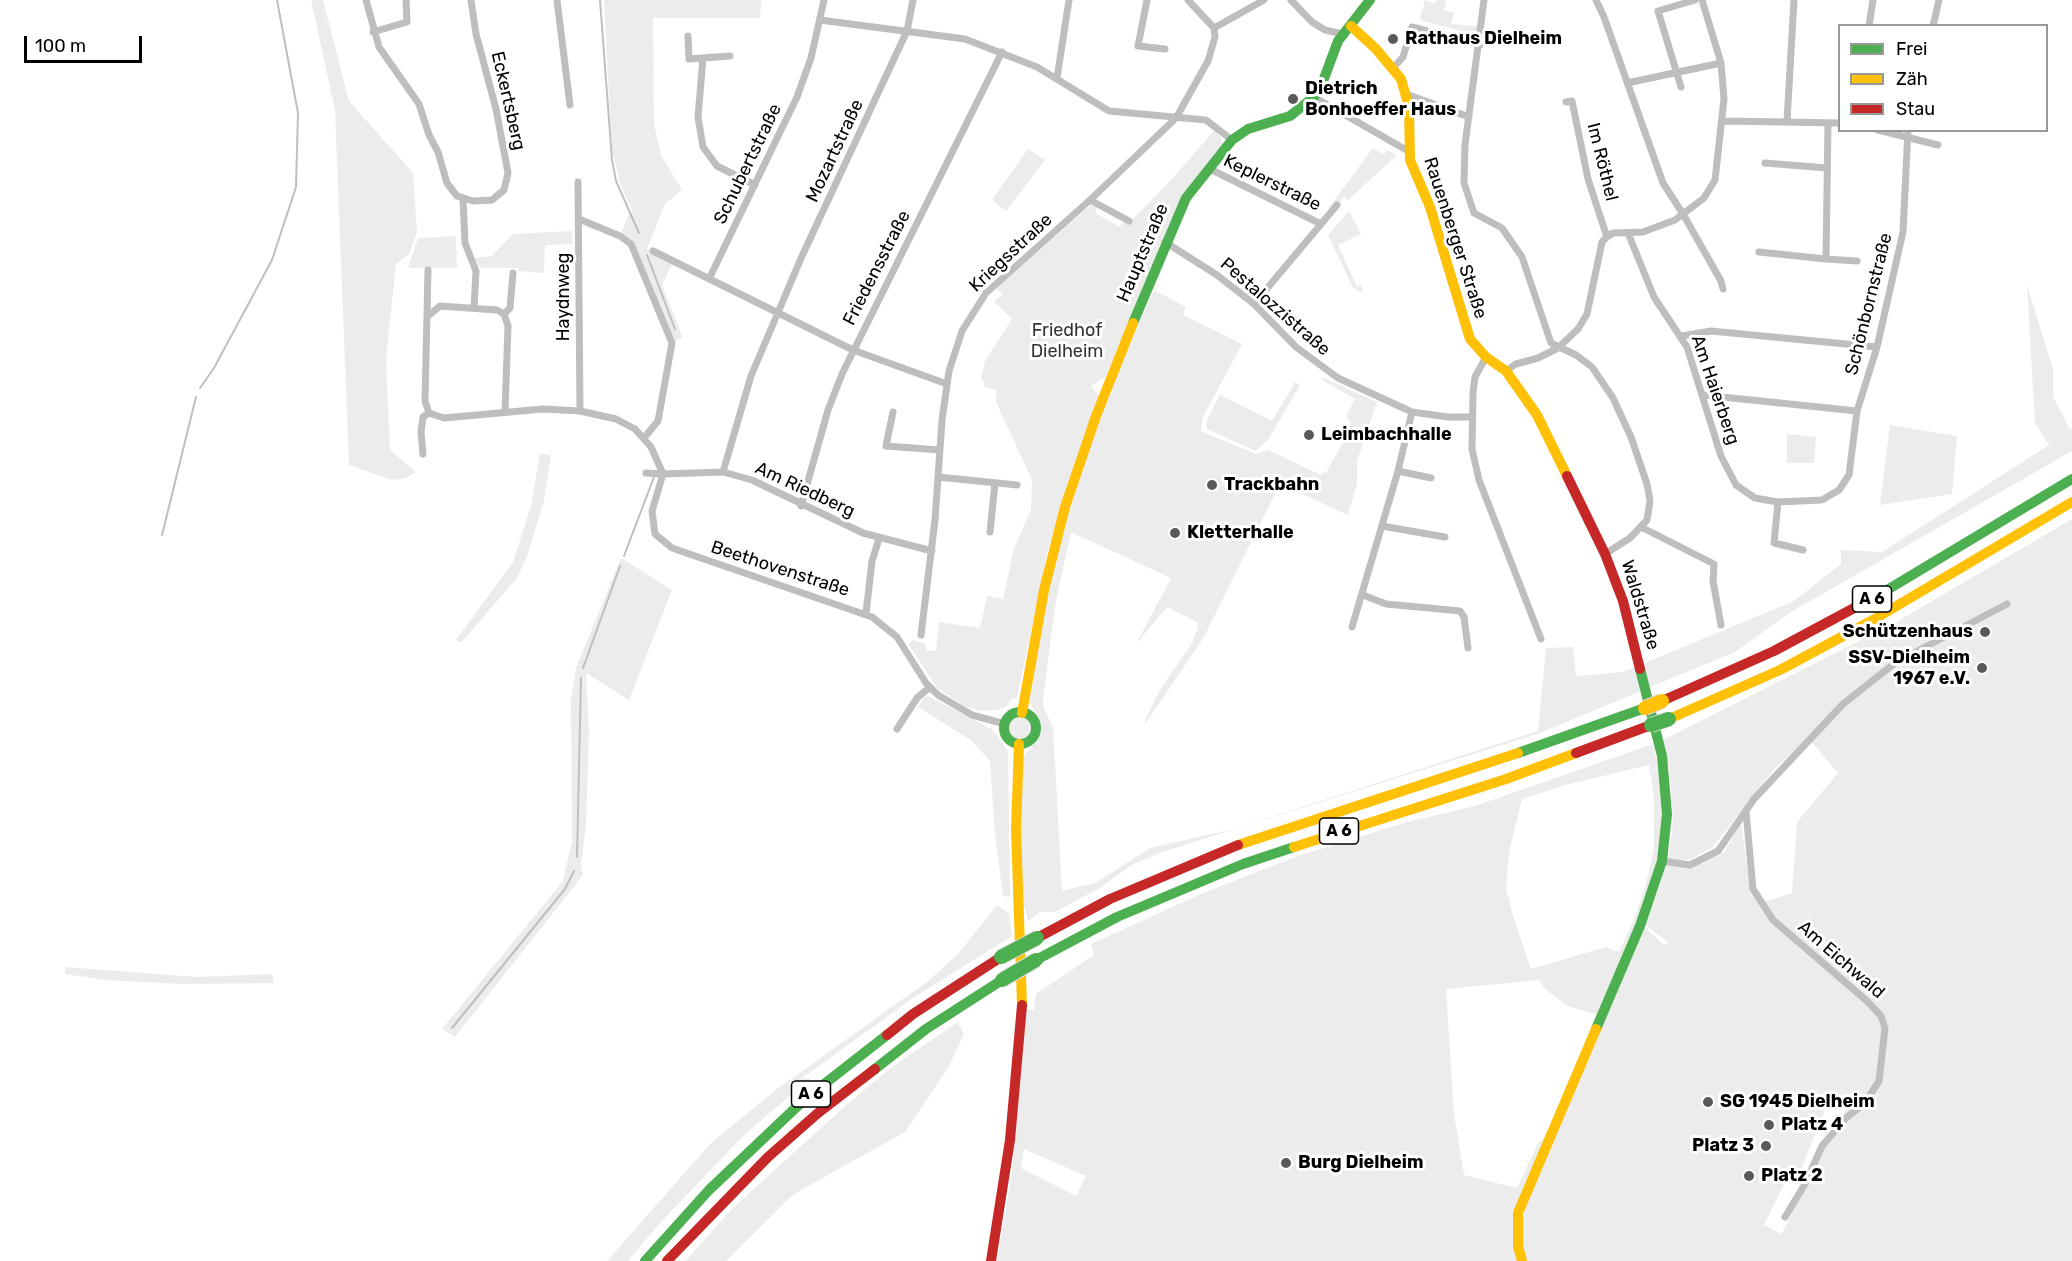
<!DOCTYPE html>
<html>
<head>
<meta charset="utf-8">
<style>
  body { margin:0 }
  #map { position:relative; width:2072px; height:1261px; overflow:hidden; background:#fff; font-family:Rubik,sans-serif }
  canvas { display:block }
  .legend { position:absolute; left:1838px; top:24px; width:210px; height:108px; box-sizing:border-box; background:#fff; border:2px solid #999; margin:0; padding:8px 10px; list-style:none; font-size:18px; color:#000 }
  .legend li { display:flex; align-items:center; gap:12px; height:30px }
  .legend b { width:30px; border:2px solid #999 }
  .scale { position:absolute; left:24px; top:36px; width:118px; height:27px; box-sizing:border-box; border:3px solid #000; border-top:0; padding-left:8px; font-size:18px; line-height:21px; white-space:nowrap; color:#000; -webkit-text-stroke:4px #fff; paint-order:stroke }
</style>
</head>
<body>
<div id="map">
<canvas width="2072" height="1261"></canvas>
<ul class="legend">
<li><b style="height:8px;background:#4caf50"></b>Frei</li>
<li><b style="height:8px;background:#ffc107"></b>Zäh</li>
<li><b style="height:8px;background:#c62828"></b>Stau</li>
</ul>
<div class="scale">100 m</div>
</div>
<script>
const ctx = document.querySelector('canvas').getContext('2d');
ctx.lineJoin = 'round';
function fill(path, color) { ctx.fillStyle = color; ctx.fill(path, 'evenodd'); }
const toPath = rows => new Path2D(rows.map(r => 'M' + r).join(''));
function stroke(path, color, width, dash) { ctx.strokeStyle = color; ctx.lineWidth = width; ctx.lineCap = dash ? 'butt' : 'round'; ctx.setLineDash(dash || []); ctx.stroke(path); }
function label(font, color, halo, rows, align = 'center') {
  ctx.font = font + ' Rubik,sans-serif'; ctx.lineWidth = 6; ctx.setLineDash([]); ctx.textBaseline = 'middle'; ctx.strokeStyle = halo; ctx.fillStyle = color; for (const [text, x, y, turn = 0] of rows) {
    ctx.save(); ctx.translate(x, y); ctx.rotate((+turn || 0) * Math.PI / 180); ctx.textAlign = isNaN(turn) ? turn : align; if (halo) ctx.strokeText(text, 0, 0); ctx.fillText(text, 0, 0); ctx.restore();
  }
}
fill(toPath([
  [311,0,323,0,349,101,413,173,417,232,409,254,396,264,386,359,390,450,416,472,406,478,392,480,349,465,335,110],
  [604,0,761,0,760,18,653,18,654,124,661,155,682,190,665,204,647,249,674,261,662,285,683,338,672,343,638,257,620,236,629,214,633,212,621,186,612,151],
  [1425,0,1435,4,1437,0,1446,0,1444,10,1454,13,1451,24,1479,26,1478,31,1473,34,1420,20],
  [1215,129,1223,142,1219,151,1201,177,1149,273,1106,376,1091,386,1099,396,1048,549,1017,698,1011,699,1007,706,997,710,981,711,967,707,938,689,908,644,913,640,926,644,926,651,936,651,939,622,980,628,987,596,1003,599,1014,548,1031,510,1032,480,996,402,996,390,984,387,984,381,981,380,985,361,1012,319,994,302,1003,294,996,288,1091,205,1097,208,1095,213,1120,227,1123,222,1128,224,1174,177],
  [1373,148,1384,155,1387,150,1397,155,1348,200,1344,197,1326,218,1330,206],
  [1028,149,1045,160,1006,211,992,200],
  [1349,211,1361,234,1338,245,1357,287,1361,285,1363,290,1360,292,1353,288,1328,235],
  [572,231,572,244,545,245,544,273,518,271,518,268,481,268,474,258,492,256,513,234],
  [456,236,457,268,408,268,418,238],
  [2027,285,2053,369,2053,397,2070,429,2072,428,2072,451,1791,612,1735,652,1540,733,1159,853,1130,866,1100,888,1055,912,1040,912,1028,921,1022,896,1020,803,1023,757,1038,740,1041,732,1040,722,1030,702,1043,613,1066,517,1103,410,1112,392,1109,389,1154,290,1186,307,1183,315,1242,344,1202,419,1201,431,1256,454,1268,450,1321,475,1323,472,1326,473,1347,435,1345,433,1351,422,1346,416,1355,399,1322,380,1324,378,1377,402,1357,461,1357,484,1348,515,1280,484,1204,637,1146,723,1145,720,1160,690,1192,643,1198,627,1197,622,1167,607,1136,644,1171,578,1071,532,1055,606,1043,699,1044,709,1053,727,1062,891,1095,883,1150,848,1234,829,1538,731,1546,648,1573,647,1576,676,1623,672,1794,601,1841,564,1841,550,1882,552,2049,445,2035,423],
  [1295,382,1300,385,1268,440,1256,451,1207,429,1207,420,1220,395,1272,421],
  [1890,425,1957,436,1952,494,1880,505],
  [1787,434,1816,437,1814,463,1787,463],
  [540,454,551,455,544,500,528,554,517,578,461,643,456,640,513,562,531,506],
  [2072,519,2072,1261,1526,1261,1522,1248,1522,1222,1527,1200,1645,927,1663,944,1669,943,1644,924,1658,892,1670,848,1673,822,1670,772,1663,740,1893,624],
  [1809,739,1838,773,1797,822,1792,893,1764,902,1751,895,1741,823,1724,852,1706,862,1684,869,1681,859,1689,860,1712,848,1775,768],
  [1829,1099,1848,1106,1805,1184,1782,1234,1764,1225,1788,1176,1797,1180],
  [621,558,672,590,629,700,586,673,589,734,586,825,581,863,583,875,455,1037,442,1029,563,881,572,841,571,700,576,668],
  [926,695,993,730,1008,751,1010,897,1003,896,995,835,990,761,972,741,918,707],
  '1009 728a11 11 0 1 1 22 0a11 11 0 1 1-22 0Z',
  [1653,744,1657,762,1664,829,1654,880,1598,1015,1568,1006,1545,989,1539,980,1446,989,1454,1115,1464,1175,1517,1188,1538,1143,1545,1138,1521,1194,1519,1261,997,1261,1012,1173,1026,1009,1034,1010,1036,994,1094,955,1091,944,1201,894,1292,858,1407,822,1475,806],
  [1649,765,1654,797,1654,849,1646,884,1634,920,1619,952,1606,947,1531,969,1513,916,1506,888,1509,852,1522,799,1569,784],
  [1024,1149,1086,1176,1076,1196,1021,1168],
  [997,905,1009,913,1012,936,916,996,801,1079,811,1078,745,1134,660,1223,628,1261,607,1261,711,1143,777,1089,928,981,958,954],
  [65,967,197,977,272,974,274,983,184,984,105,980,65,974],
  [958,1022,964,1034,948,1068,905,1132,794,1194,726,1261,685,1261,736,1205,852,1100,892,1067]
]), '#ececec');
stroke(toPath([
  [600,0,612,160,616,181,639,233],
  [647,255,675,329],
  [200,388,214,368,272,260,296,187,298,113,277,0],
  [162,535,196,397],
  [624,556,654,477],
  [583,668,620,566],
  [577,857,581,678],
  [452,1028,565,889,574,871]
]), '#bfbfbf', 2);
stroke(toPath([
  [366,0,379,47,419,104,429,135,438,152,447,183,457,196,473,201,492,200,504,190,508,173,496,109,476,34,471,0],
  [557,0,570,105],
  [1147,0,1138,46,1165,49],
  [1188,0,1214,28],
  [1291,0,1312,22,1325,30,1343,34],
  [1484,0,1465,145,1464,183,1474,213,1502,228,1522,257,1551,343,1576,355,1592,367,1613,398,1631,437,1647,484,1650,501,1647,520,1630,538,1605,554],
  [1596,0,1604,17,1663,183,1683,214,1721,281,1723,289],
  [820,20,965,39,1037,67,1109,111,1206,120,1232,140],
  [1869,26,1873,0],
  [1933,26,1939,0],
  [1214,28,1264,0],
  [373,32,407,22,406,0],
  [688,36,689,59,730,56],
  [703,58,698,117,703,147,717,166,755,185],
  [1393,68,1403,57,1412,27,1480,45],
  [1057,78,1069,0],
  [1627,83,1721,63],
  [1681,87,1658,11,1695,0],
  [1406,94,1469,117],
  [1314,97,1408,151],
  [1566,102,1572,101,1588,179,1607,237],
  [1724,121,1840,123],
  [1787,121,1794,0],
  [1828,123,1826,259,1857,261],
  [1878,130,1938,145],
  [1765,163,1827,168],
  [1210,169,1321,224],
  [578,182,580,411],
  [463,199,465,243,476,271,474,308],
  [1090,200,1129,221],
  [579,219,620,236,631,244,672,343,658,421,644,438],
  [1628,233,1654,297,1687,347,1721,456,1736,485,1755,498,1778,502,1822,500,1839,490,1849,475,1857,411,1877,347,1903,232,1908,130],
  [1165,242,1217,275,1254,304,1296,347,1338,378,1412,412,1448,417,1471,417],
  [653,251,853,350,947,384],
  [1759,252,1826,259],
  [428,270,425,401,429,413,444,418,543,409,580,411,616,419,635,429,651,447,663,474,646,473],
  [709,279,797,97,811,58,824,0],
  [1254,304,1337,205],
  [504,314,510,308,513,273],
  [429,315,440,306,497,310,504,314,508,326,505,411],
  [1682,336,1711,331,1877,347],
  [1486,357,1475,377,1473,393,1472,449,1479,480,1541,639],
  [1506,371,1516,364,1538,358,1558,348,1578,329,1587,314,1602,242,1607,237,1613,233,1643,232,1675,220,1704,198,1715,180,1724,99,1721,63,1702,0],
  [1703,395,1857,411],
  [893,412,886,446,940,450],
  [423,454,421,432,423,417,429,413],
  [1398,471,1431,478],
  [723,472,751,376,802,256,907,31,913,0],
  [938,477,1017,485],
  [1778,502,1774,543,1803,550],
  [801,506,828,410,842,374,1002,52],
  [1382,526,1445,537],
  [1643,528,1714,564,1713,581,1721,625],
  [990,532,995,483],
  [932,551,863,533,752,480,723,472,663,474,652,511,655,534,672,548,872,617,897,637,926,683,938,695,972,715,1005,724],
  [1363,595,1386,604,1460,611,1464,617,1468,648],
  [866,613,872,561,879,539],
  [1352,627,1398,471,1412,412],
  [921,635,935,520,942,420,949,371,962,331,986,293,1090,200,1176,118,1208,61,1215,37,1214,28],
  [897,729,917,698,930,687],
  [1746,812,1753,889,1773,920,1867,1001,1881,1016,1885,1028,1879,1081,1865,1103,1846,1118,1822,1146,1805,1184,1785,1217],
  [1662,861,1690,865,1718,851,1754,799,1843,704,1895,663,2007,604]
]), '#bebebe', 7);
stroke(toPath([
  [1133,323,1186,198,1232,140,1248,129,1290,116,1314,97,1322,84,1338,41,1370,0],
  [1882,593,2072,479],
  '1004 728a16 16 0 1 1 32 0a16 16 0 1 1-32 0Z',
  [1518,753,1645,708],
  [1036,960,1117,917,1243,864,1294,847],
  [1596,1029,1640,926,1662,861,1667,814,1662,756,1640,669],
  [875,1069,926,1029,1002,980],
  [645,1261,709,1190,805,1099,887,1035]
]), '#4caf50', 10);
stroke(toPath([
  [1351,26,1376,49,1401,79,1409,107,1410,160,1430,207,1470,339,1486,357,1506,371,1537,415,1567,476],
  [1022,713,1044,590,1065,507,1096,416,1133,323],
  [1669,719,1780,670,1873,620,2072,502],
  [1019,744,1016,829,1022,1005],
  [1238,845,1518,753],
  [1294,847,1506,779,1576,753],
  [1522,1261,1518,1246,1518,1213,1596,1029]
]), '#ffc107', 10);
stroke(toPath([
  [1567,476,1605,554,1623,601,1640,669],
  [1662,701,1774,651,1882,593],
  [1576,753,1651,725],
  [1037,938,1110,899,1238,845],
  [887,1035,913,1014,1001,957],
  [667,1261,768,1157,818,1113,875,1069],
  [991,1261,1010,1140,1022,1005]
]), '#c62828', 10);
const fastBridge = toPath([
  [1651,725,1669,719],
  [1001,957,1037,938],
  [1002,980,1036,960]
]);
const slowBridge = toPath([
  [1645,708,1662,701]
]);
stroke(fastBridge, '#dbdbdb', 16, []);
stroke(slowBridge, '#dbdbdb', 16, []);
stroke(fastBridge, '#4caf50', 14);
stroke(slowBridge, '#ffc107', 14);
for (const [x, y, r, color] of [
  [1393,39,6,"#595959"],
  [1293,99,6,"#595959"],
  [1309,435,6,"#595959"],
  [1212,485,6,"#595959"],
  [1175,533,6,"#595959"],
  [1985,632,6,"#595959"],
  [1982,668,6,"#595959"],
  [1708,1102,6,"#595959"],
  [1769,1125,6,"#595959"],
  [1766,1146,6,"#595959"],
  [1286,1163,6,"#595959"],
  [1749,1176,6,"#595959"]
]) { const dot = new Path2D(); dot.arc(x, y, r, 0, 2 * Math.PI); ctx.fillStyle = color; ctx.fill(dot); stroke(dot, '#fff', 2); }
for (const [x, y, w] of [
  [1872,599,39],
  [1339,831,39],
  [811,1094,39]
]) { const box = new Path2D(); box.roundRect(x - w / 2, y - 13, w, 26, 4.5); ctx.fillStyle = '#fff'; ctx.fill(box); stroke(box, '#000', 1.5); }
label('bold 16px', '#000', null, [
  ["A 6",1872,599],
  ["A 6",1339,831],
  ["A 6",811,1094]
]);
label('bold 18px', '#000', '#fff', [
  ["Rathaus Dielheim",1405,39],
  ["Dietrich",1305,89],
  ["Bonhoeffer Haus",1305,110],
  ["Leimbachhalle",1321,435],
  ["Trackbahn",1224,485],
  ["Kletterhalle",1187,533],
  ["Schützenhaus",1973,632,"right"],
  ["SSV-Dielheim",1970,658,"right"],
  ["1967 e.V.",1970,679,"right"],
  ["SG 1945 Dielheim",1720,1102],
  ["Platz 4",1781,1125],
  ["Platz 3",1754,1146,"right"],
  ["Burg Dielheim",1298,1163],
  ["Platz 2",1761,1176]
], 'left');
label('18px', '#000', '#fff', [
  ["Eckertsberg",508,101,77],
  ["Mozartstraße",835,151,-65],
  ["Im Röthel",1602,162,76],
  ["Schubertstraße",748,164,-64],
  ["Keplerstraße",1272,183,26],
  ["Rauenberger Straße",1455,238,72],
  ["Kriegsstraße",1011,253,-43],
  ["Hauptstraße",1143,253,-67],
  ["Friedensstraße",877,268,-63],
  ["Haydnweg",564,297,-90],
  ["Schönbornstraße",1869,304,-76],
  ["Pestalozzistraße",1275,307,41],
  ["Am Haierberg",1715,390,71],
  ["Am Riedberg",805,490,25],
  ["Beethovenstraße",780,569,18],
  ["Waldstraße",1640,605,73],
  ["Am Eichwald",1841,960,41]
]);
label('18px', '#333', '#fff', [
  ["Friedhof",1067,331],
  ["Dielheim",1067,352]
]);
</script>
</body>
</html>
